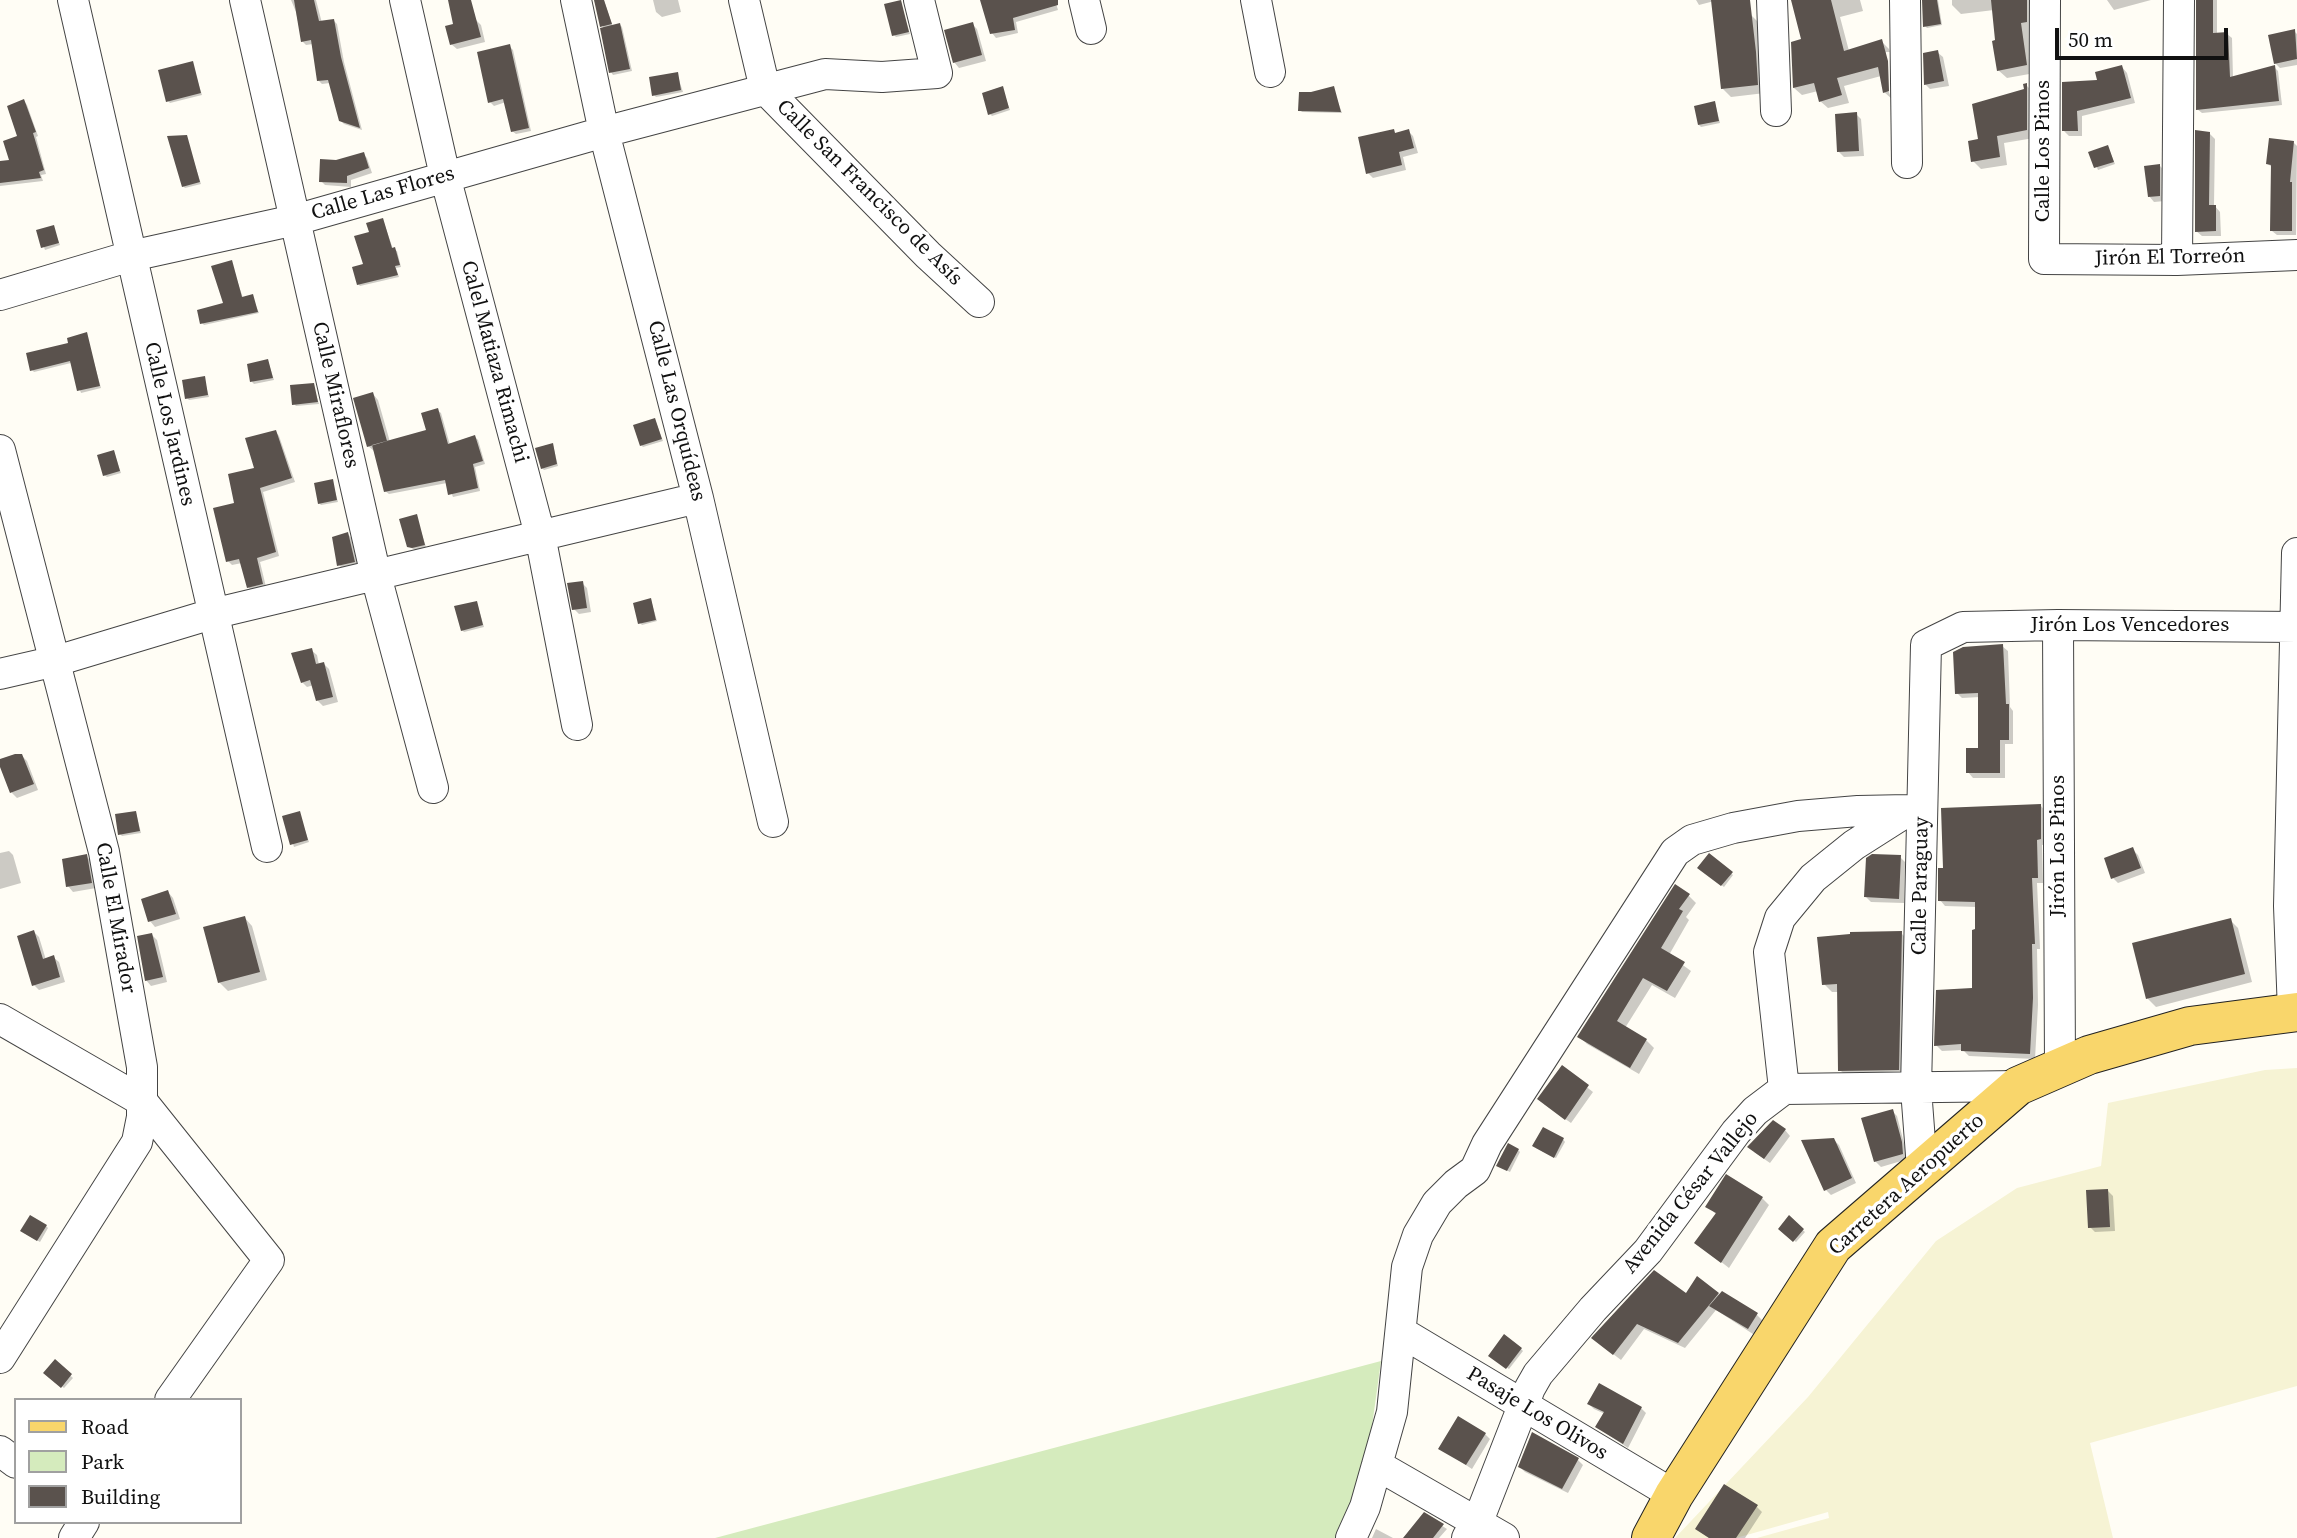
<!DOCTYPE html>
<html>
<head>
<meta charset="utf-8">
<style>
  body { margin:0 }
  #map { position:relative; width:2297px; height:1538px; overflow:hidden; background:#fffdf5; font-family:"Source Serif 4",serif }
  canvas { display:block }
  .legend { position:absolute; left:14px; top:1398px; width:228px; height:126px; box-sizing:border-box; background:#fff; border:2px solid #a0a0a0; margin:0; padding:9px 12px; list-style:none; font-size:21px; color:#111 }
  .legend li { display:flex; align-items:center; gap:14px; height:35px }
  .legend b { width:35px; border:2px solid #a0a0a0 }
  .scale { position:absolute; left:2055px; top:28px; width:173px; height:32px; box-sizing:border-box; border:4px solid #111; border-top:0; padding-left:9px; font-size:21px; line-height:24px; white-space:nowrap; color:#111; -webkit-text-stroke:5px #fff; paint-order:stroke }
</style>
</head>
<body>
<div id="map">
<canvas width="2297" height="1538"></canvas>
<ul class="legend">
<li><b style="height:9px;background:#f9d66b"></b>Road</li>
<li><b style="height:19px;background:#d5ebbd"></b>Park</li>
<li><b style="height:19px;background:#5a524d"></b>Building</li>
</ul>
<div class="scale">50 m</div>
</div>
<script>
const ctx = document.querySelector('canvas').getContext('2d');
ctx.lineJoin = 'round';
function fill(path, color) { ctx.fillStyle = color; ctx.fill(path, 'evenodd'); }
const toPath = rows => new Path2D(rows.map(r => 'M' + r).join(''));
function stroke(path, color, width, dash) { ctx.strokeStyle = color; ctx.lineWidth = width; ctx.lineCap = dash ? 'butt' : 'round'; ctx.setLineDash(dash || []); ctx.stroke(path); }
function label(font, color, halo, rows, align = 'center') {
  ctx.font = font + ' "Source Serif 4",serif'; ctx.lineWidth = 7; ctx.setLineDash([]); ctx.textBaseline = 'middle'; ctx.strokeStyle = halo; ctx.fillStyle = color; for (const [text, x, y, turn = 0] of rows) {
    ctx.save(); ctx.translate(x, y); ctx.rotate((+turn || 0) * Math.PI / 180); ctx.textAlign = isNaN(turn) ? turn : align; if (halo) ctx.strokeText(text, 0, 0); ctx.fillText(text, 0, 0); ctx.restore();
  }
}
fill(toPath([
  [2297,1068,2297,1386,2090,1443,2113,1538,1757,1538,1829,1518,1828,1512,1736,1538,1675,1538,1808,1397,1936,1241,2017,1188,2101,1166,2108,1103,2265,1070]
]), '#f6f3d4');
fill(toPath([
  [1381,1361,1369,1448,1341,1538,715,1538]
]), '#d5ebbd');
fill(toPath([
  [291,0,316,0,322,23,334,21,337,24,344,62,362,130,344,124,340,120,330,83,322,84,319,81,313,44,306,45,302,41,296,12],
  [594,0,604,0,613,27,620,25,622,27,632,71,613,75,611,72,604,29],
  [653,0,678,0,681,12,662,17,656,12],
  [982,0,1055,0,1058,10,1016,22,1018,33,996,38,992,33],
  [1696,0,1718,0,1699,5],
  [1793,0,1860,0,1863,11,1840,17,1849,51,1881,41,1889,49,1895,70,1892,99,1884,92,1881,76,1844,86,1849,103,1828,108,1820,101,1818,91,1802,95,1794,88,1804,41],
  [1886,52,1890,52,1890,95,1887,87],
  [1923,0,1938,0,1942,25,1927,28,1925,26],
  [1952,0,2037,0,2035,30,2029,31,2035,73,2007,78,1998,70,1994,10,1961,14,1952,5],
  [2107,0,2151,0,2114,10],
  [2198,0,2217,0,2217,34,2227,34,2232,38,2233,78,2274,67,2278,71,2282,105,2202,113,2197,109],
  [900,2,910,34,896,37,894,35],
  [1751,15,1759,23,1765,93,1731,97,1722,88],
  [476,20,481,25,485,42,457,49,451,44],
  [972,24,977,29,986,61,959,68,954,62],
  [2294,31,2297,34,2297,65,2280,68,2275,63],
  [509,46,513,50,531,131,516,134,512,131,506,102,494,106,490,102],
  [1937,52,1943,57,1949,86,1930,89,1925,84],
  [192,63,202,95,170,103,168,101],
  [2122,67,2127,73,2135,103,2082,116,2082,136,2069,136,2064,131,2064,84,2099,82],
  [677,74,683,92,656,97,654,95],
  [2026,85,2034,93,2034,138,2004,143,2007,165,1981,169,1973,161,1980,141,2026,90],
  [1002,88,1010,110,992,116,990,114],
  [1333,88,1342,113,1302,112,1300,110],
  [24,101,27,105,38,136,36,137,46,174,41,175,43,181,0,186,0,163,12,161,20,137],
  [1715,103,1720,123,1701,127,1699,125],
  [1856,114,1861,119,1864,156,1844,157,1839,152],
  [1393,131,1396,134,1408,131,1413,136,1418,153,1403,157,1406,170,1373,178,1368,173],
  [2209,133,2215,139,2214,205,2220,212,2221,236,2202,236,2196,231],
  [186,137,201,184,185,188,183,186],
  [2293,142,2297,146,2296,235,2277,235,2272,231,2273,168,2268,164],
  [2108,147,2115,164,2098,170,2091,153],
  [363,154,367,158,372,173,351,180,351,187,325,185,321,181,337,162],
  [2160,166,2165,171,2165,201,2154,202,2149,196],
  [383,220,393,249,397,251,401,267,396,268,399,277,360,286,358,284,371,233],
  [53,227,60,245,45,250,38,231],
  [231,262,243,298,252,296,259,313,204,325,202,323,225,304],
  [86,334,101,388,81,393,71,363,34,372,32,370],
  [268,361,274,380,254,384,252,382],
  [204,378,209,397,189,400,187,398],
  [313,385,319,404,296,406,294,404],
  [373,394,378,400,390,442,428,431,437,410,441,413,450,445,475,437,478,440,485,464,475,467,480,491,453,497,447,483,389,494,385,491,374,451,368,446],
  [655,420,663,441,643,447,641,445],
  [276,432,279,436,295,482,263,492,279,556,260,562,266,587,252,591,248,587,242,563,232,565,228,561,236,504],
  [553,445,558,466,544,470,542,468],
  [114,452,121,473,107,477,104,475],
  [332,481,338,502,321,505,319,503],
  [416,516,426,547,415,550,408,546],
  [348,534,353,540,359,567,344,570,339,565],
  [582,583,587,588,591,612,579,614,574,609],
  [651,600,657,621,642,625,640,623],
  [477,603,484,627,464,632,462,630],
  [2002,646,2008,651,2010,707,2013,711,2013,744,2005,744,2005,778,1973,778,1968,772,1980,750,1980,697,1962,698,1957,693],
  [311,650,317,655,319,665,324,664,329,669,338,702,323,706,318,701,314,685,307,687,302,682],
  [21,755,27,761,38,790,17,798,12,793,0,761],
  [2041,806,2046,812,2047,844,2042,845,2043,883,2037,883,2040,949,2037,949,2038,1005,2035,1059,1969,1056,1963,1050,1942,1051,1936,1045,1974,989,1977,907,1945,906,1940,900],
  [136,813,141,833,122,836,120,834],
  [299,813,309,842,294,847,284,817],
  [2132,849,2138,855,2145,873,2118,883,2113,878],
  [9,851,13,855,21,883,0,889,0,853],
  [86,856,91,861,96,888,73,892,68,886],
  [1709,856,1733,875,1724,887,1700,868],
  [1900,857,1905,862,1904,903,1871,902,1866,897],
  [168,892,173,898,180,919,155,927,150,921],
  [1688,895,1696,903,1686,917,1689,920,1669,955,1691,971,1675,998,1652,985,1625,1028,1646,1040,1654,1048,1639,1074,1587,1044,1579,1036],
  [244,917,252,926,267,980,228,991,219,982],
  [2230,920,2238,928,2252,982,2156,1007,2148,999,2134,944],
  [34,932,39,937,46,960,53,957,59,962,65,982,39,990,34,985],
  [1901,933,1909,941,1906,1077,1848,1078,1840,1070,1839,992,1832,992,1824,984,1852,935],
  [152,935,157,940,167,982,151,986,146,980],
  [1562,1068,1593,1092,1571,1123,1544,1104],
  [1892,1111,1897,1116,1908,1159,1881,1167,1875,1161],
  [1785,1130,1790,1136,1770,1163,1754,1152],
  [1563,1139,1565,1142,1556,1158,1536,1148],
  [1833,1139,1839,1145,1856,1183,1831,1195,1826,1190],
  [1518,1150,1520,1152,1510,1172,1500,1167],
  [2108,1191,2113,1196,2115,1231,2095,1232,2090,1227],
  [1762,1198,1769,1205,1729,1268,1697,1243,1717,1215,1707,1206],
  [1789,1218,1805,1232,1796,1242,1780,1228],
  [46,1226,48,1228,40,1242,24,1233],
  [1718,1294,1757,1315,1765,1323,1756,1336,1716,1310,1685,1348,1644,1329,1621,1360,1600,1344,1687,1296],
  [1521,1349,1523,1351,1509,1369,1492,1357],
  [55,1362,73,1378,64,1388,46,1373],
  [1589,1404,1641,1408,1646,1413,1628,1448,1597,1427,1605,1414,1594,1409],
  [1485,1434,1490,1439,1472,1469,1441,1449],
  [1578,1460,1583,1465,1568,1493,1525,1472,1520,1467],
  [1757,1507,1762,1512,1745,1538,1709,1538,1697,1529],
  [1425,1515,1447,1529,1439,1538,1405,1538],
  [1376,1529,1393,1538,1372,1538]
]), '#0003');
fill(toPath([
  [294,0,314,0,319,21,334,19,341,57,360,128,339,121,328,80,317,81,311,40,301,42],
  [448,0,471,0,481,37,450,45,445,26,453,24],
  [594,0,604,0,612,24,600,27],
  [901,0,909,32,892,36,884,4],
  [980,0,1058,0,1058,5,1013,18,1015,30,990,34],
  [1711,0,1750,0,1756,52,1758,85,1721,89],
  [1791,0,1831,0,1844,51,1882,39,1888,61,1889,91,1883,93,1878,67,1837,78,1842,95,1819,102,1814,83,1793,88,1791,42,1801,39],
  [1922,0,1937,0,1941,24,1923,27],
  [1991,0,2027,0,2027,22,2021,23,2027,65,1997,71,1992,41,1995,40],
  [2196,0,2213,0,2213,33,2228,32,2230,77,2275,65,2279,101,2196,110],
  [973,22,982,55,953,63,944,30],
  [620,23,630,69,609,73,600,28],
  [2295,29,2297,59,2274,64,2268,35],
  [510,44,529,128,511,132,503,99,488,103,477,52],
  [1938,50,1944,81,1924,85,1923,53],
  [193,61,201,93,166,102,158,70],
  [2122,65,2131,98,2077,111,2078,131,2062,131,2062,82,2097,80,2095,72],
  [678,72,681,90,652,96,649,77],
  [2027,83,2027,130,1997,136,2000,157,1971,162,1968,141,1978,139,1972,104,2024,89,2023,84],
  [1003,86,1009,108,988,115,982,93],
  [1334,86,1341,112,1298,111,1299,92,1311,92],
  [24,99,36,132,33,133,44,170,39,172,41,178,0,183,0,161,9,160,3,141,17,136,7,106],
  [1715,101,1719,121,1698,125,1694,106],
  [1857,112,1859,151,1837,152,1835,114],
  [1394,129,1395,133,1409,129,1414,148,1399,152,1402,165,1366,174,1358,137],
  [2195,130,2210,132,2209,205,2216,205,2216,231,2195,232],
  [187,135,200,182,182,187,167,136],
  [2269,138,2294,141,2290,182,2292,182,2292,231,2270,231,2271,165,2266,164],
  [2108,145,2114,162,2094,168,2088,152],
  [364,152,369,168,347,176,347,183,319,182,320,159,336,160],
  [2160,164,2160,196,2148,197,2144,166],
  [383,218,392,248,395,247,400,265,395,266,398,275,357,285,352,267,363,264,354,236,369,232,366,223],
  [54,225,59,243,41,248,36,230],
  [232,260,242,297,253,294,258,312,200,324,197,310,223,303,211,266],
  [87,332,100,386,77,391,70,361,30,371,26,353,68,343,67,338],
  [268,359,273,378,250,382,247,364],
  [205,376,208,395,185,399,182,380],
  [314,383,318,402,292,405,290,385],
  [373,392,387,441,367,447,353,398],
  [438,408,448,444,475,435,483,461,473,464,478,488,448,495,445,480,384,492,372,445,426,430,421,413],
  [655,418,662,439,640,446,633,425],
  [276,430,292,478,260,488,276,552,257,558,263,584,247,588,239,559,226,562,213,508,234,503,228,474,254,468,245,438],
  [553,443,557,464,541,469,535,448],
  [114,450,120,471,103,476,97,455],
  [333,479,337,500,318,504,314,483],
  [417,514,425,545,412,548,407,547,399,519],
  [348,532,355,562,337,566,332,537],
  [583,581,587,608,572,610,567,583],
  [651,598,656,620,638,624,633,603],
  [477,601,483,625,461,631,454,606],
  [2003,644,2006,704,2009,704,2009,740,2000,740,2000,773,1966,773,1966,748,1978,748,1978,693,1955,694,1953,652,1963,647],
  [312,648,316,664,324,662,333,697,316,701,310,680,301,683,291,653],
  [15,754,22,754,34,784,10,793,0,767,0,759],
  [2041,804,2041,839,2037,840,2038,878,2032,878,2035,944,2032,944,2033,998,2030,1054,1961,1051,1961,1044,1934,1046,1936,990,1972,988,1972,930,1975,929,1975,902,1938,901,1938,868,1943,868,1941,808],
  [136,811,140,831,118,835,115,814],
  [300,811,308,840,290,845,282,816],
  [2133,847,2141,868,2111,879,2104,858],
  [1709,853,1733,872,1721,886,1697,868],
  [87,854,92,883,66,887,62,859],
  [1872,854,1901,855,1899,899,1864,897,1866,858],
  [1675,884,1690,894,1679,909,1683,911,1661,948,1685,962,1667,991,1643,978,1617,1021,1647,1039,1630,1068,1577,1037],
  [168,890,176,914,148,922,141,899],
  [245,916,260,972,218,983,203,927],
  [2231,918,2245,974,2146,999,2132,943],
  [34,930,43,959,54,955,60,977,32,986,17,936],
  [1902,931,1899,1070,1838,1071,1837,984,1822,985,1817,937,1850,934,1850,932],
  [152,933,163,977,145,981,137,936],
  [1562,1065,1589,1085,1565,1120,1537,1099],
  [1893,1109,1902,1142,1903,1154,1874,1162,1861,1118],
  [1773,1120,1786,1129,1764,1159,1747,1147],
  [1543,1127,1564,1138,1554,1158,1532,1146],
  [1834,1138,1852,1178,1824,1191,1801,1140],
  [1508,1143,1519,1149,1507,1171,1496,1166],
  [1726,1174,1763,1197,1721,1263,1694,1243,1716,1213,1705,1207],
  [2108,1189,2110,1227,2088,1228,2086,1190],
  [30,1215,47,1225,37,1241,20,1231],
  [1789,1215,1804,1229,1793,1242,1778,1229],
  [1654,1270,1686,1293,1697,1276,1719,1293,1678,1343,1637,1324,1613,1355,1591,1338],
  [1722,1291,1758,1313,1748,1329,1709,1306],
  [1504,1334,1522,1348,1506,1369,1488,1356],
  [55,1359,72,1374,61,1388,43,1373],
  [1599,1383,1642,1407,1623,1444,1595,1427,1604,1412,1587,1404],
  [1458,1416,1486,1433,1466,1465,1438,1449],
  [1532,1432,1579,1458,1562,1489,1518,1467],
  [1724,1484,1758,1505,1736,1538,1709,1538,1695,1529],
  [1424,1512,1444,1524,1433,1538,1403,1538]
]), '#5a524d');
const minor = toPath([
  [73,0,267,847],
  [245,0,376,576,433,788],
  [405,0,445,176,540,535,577,725],
  [576,0,604,132,698,498,773,822],
  [744,0,765,89,928,255,979,302],
  [1084,0,1091,29],
  [1256,0,1270,72],
  [1772,0,1776,111],
  [1905,0,1907,163],
  [2045,0,2044,259,2177,260,2297,255],
  [2177,260,2179,0],
  [0,295,131,256,295,220,604,132,825,74,882,77,937,73,919,0],
  [0,450,104,852,142,1067,142,1117,137,1142,0,1358],
  [2058,625,2060,1067],
  [0,674,56,661,212,614,698,498],
  [2293,1012,2289,906,2297,553],
  [0,1019,142,1101,269,1260,170,1400],
  [1784,1089,1769,952,1780,918,1813,878,1854,845,1909,810],
  [1922,1168,1916,1089,1926,645,1963,627,2058,625,2297,627],
  [1401,1332,1674,1495],
  [0,1451,16,1463],
  [1377,1465,1504,1538],
  [74,1538,84,1522],
  [1351,1538,1365,1507,1392,1412,1407,1267,1418,1235,1437,1203,1456,1184,1475,1170,1487,1144,1675,852,1692,840,1733,828,1798,816,1858,811,1908,810],
  [1467,1538,1482,1511,1530,1388,1538,1374,1593,1309,1648,1251,1736,1132,1755,1111,1784,1089,2018,1086]
]);
const major = toPath([
  [1651,1538,1674,1495,1833,1246,2018,1086,2089,1055,2190,1026,2297,1012]
]);
stroke(minor, '#444', 32);
stroke(major, '#222', 40);
stroke(minor, '#fff', 30);
stroke(major, '#f9d66b', 38);
label('21px', '#111', '#fff', [
  ["Calle Los Pinos",2044,151,-90],
  ["Calle San Francisco de Asís",869,193,45],
  ["Calle Las Flores",383,194,-16],
  ["Jirón El Torreón",2170,258,-1],
  ["Calel Matiaza Rimachi",494,362,75],
  ["Calle Miraflores",335,395,77],
  ["Calle Las Orquídeas",676,411,76],
  ["Calle Los Jardines",169,424,77],
  ["Jirón Los Vencedores",2130,626],
  ["Jirón Los Pinos",2059,846,-90],
  ["Calle Paraguay",1921,886,-89],
  ["Calle El Mirador",115,918,80],
  ["Carretera Aeropuerto",1907,1185,-42],
  ["Avenida César Vallejo",1691,1193,-51],
  ["Pasaje Los Olivos",1537,1414,31]
]);
</script>
</body>
</html>
